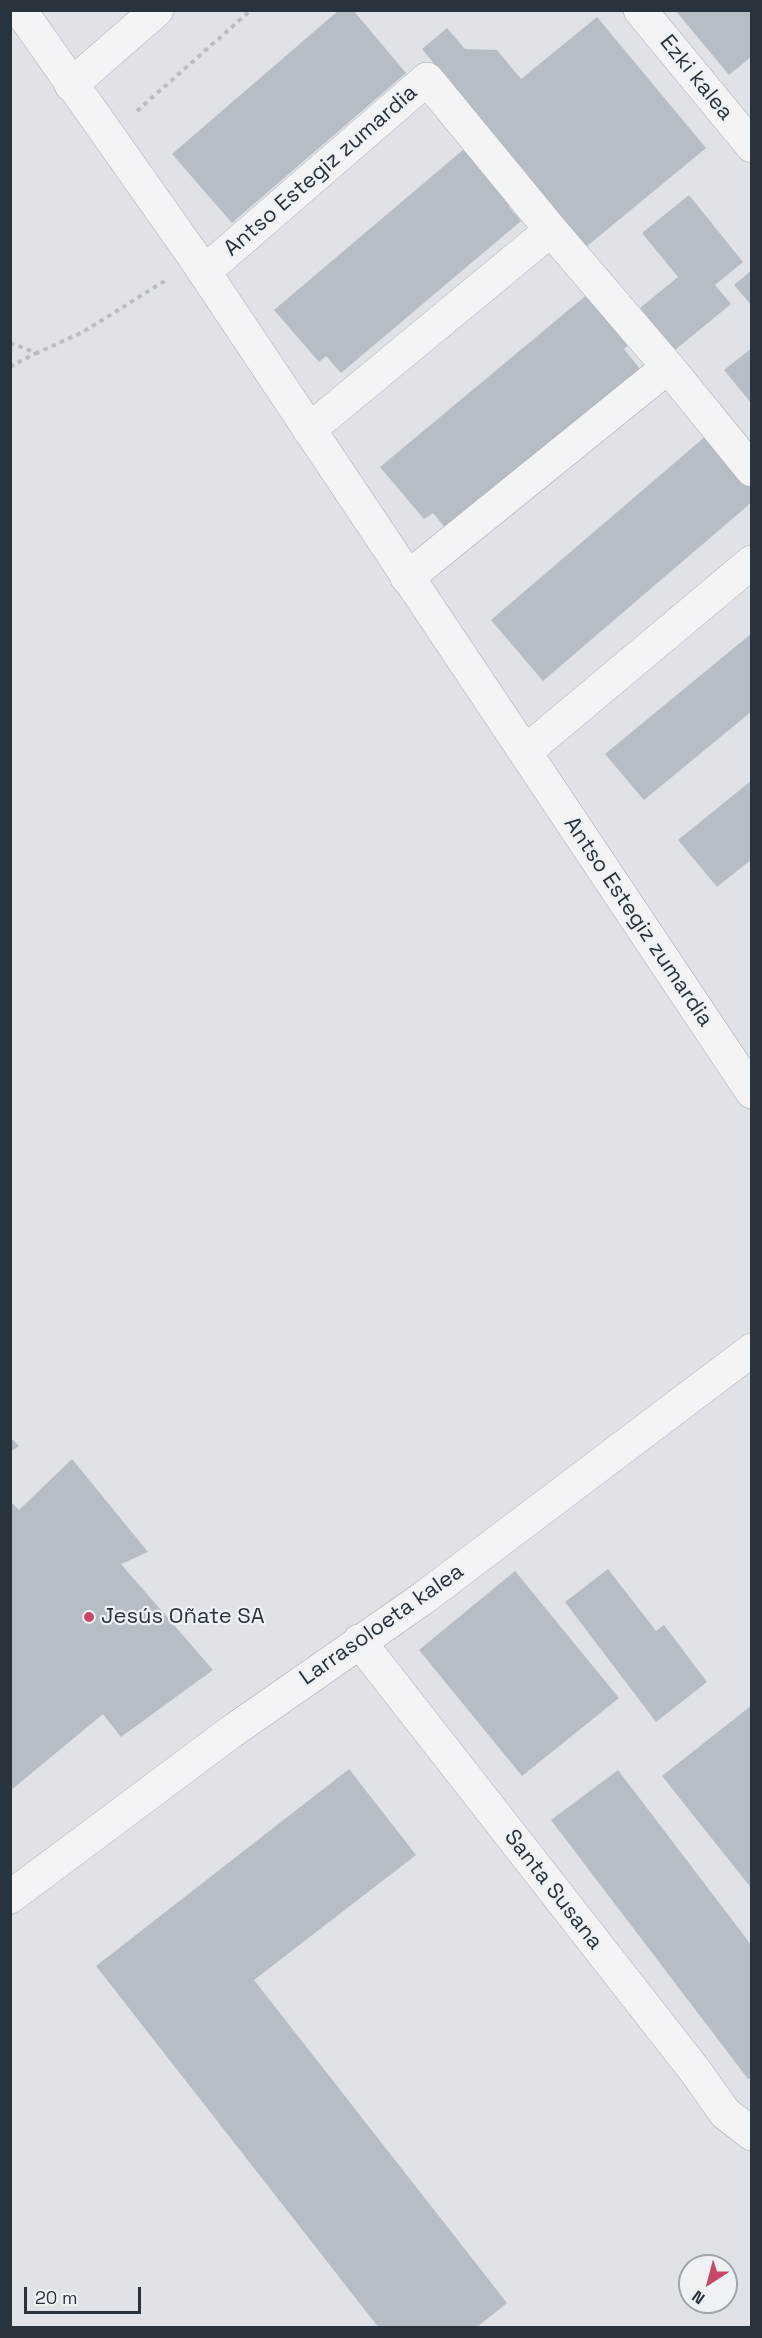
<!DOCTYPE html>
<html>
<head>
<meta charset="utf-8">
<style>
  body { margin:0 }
  #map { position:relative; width:762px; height:2338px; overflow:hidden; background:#dfe3e8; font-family:"Space Grotesk",sans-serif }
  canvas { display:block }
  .frame { position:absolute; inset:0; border:12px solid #29333e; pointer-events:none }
  .north { position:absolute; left:678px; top:2254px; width:60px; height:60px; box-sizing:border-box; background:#eef2f5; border:2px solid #9fa6ac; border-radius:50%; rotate:216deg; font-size:16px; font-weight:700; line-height:24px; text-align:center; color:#29333e }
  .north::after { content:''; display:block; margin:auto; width:21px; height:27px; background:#c74a6b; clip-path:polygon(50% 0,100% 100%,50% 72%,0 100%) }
  .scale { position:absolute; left:24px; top:2287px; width:117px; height:27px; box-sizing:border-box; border:3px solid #29333e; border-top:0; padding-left:8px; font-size:18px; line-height:21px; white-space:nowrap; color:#29333e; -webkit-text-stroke:4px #eef2f5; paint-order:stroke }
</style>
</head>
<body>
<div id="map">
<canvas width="762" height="2338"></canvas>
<div class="frame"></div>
<div class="north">N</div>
<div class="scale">20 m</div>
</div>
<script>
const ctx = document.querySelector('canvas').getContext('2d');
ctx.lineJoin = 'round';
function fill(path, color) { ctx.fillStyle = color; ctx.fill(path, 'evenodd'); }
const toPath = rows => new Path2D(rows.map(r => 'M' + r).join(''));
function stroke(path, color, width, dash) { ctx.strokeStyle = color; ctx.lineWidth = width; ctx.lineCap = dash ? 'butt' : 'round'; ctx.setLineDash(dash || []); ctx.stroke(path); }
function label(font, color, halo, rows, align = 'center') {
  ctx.font = font + ' "Space Grotesk",sans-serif'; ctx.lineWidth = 4.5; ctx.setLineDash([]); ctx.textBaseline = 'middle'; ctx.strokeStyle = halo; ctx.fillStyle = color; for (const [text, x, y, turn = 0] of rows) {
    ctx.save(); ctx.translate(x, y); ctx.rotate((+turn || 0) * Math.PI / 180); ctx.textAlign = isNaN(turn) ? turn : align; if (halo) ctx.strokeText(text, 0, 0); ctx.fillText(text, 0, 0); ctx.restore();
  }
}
fill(toPath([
  [339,10,353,10,406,73,232,223,172,154],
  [675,10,752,10,752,56,729,75],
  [597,17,706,148,586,247,422,49,447,28,465,49,497,50,521,79],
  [470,144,518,200,509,207,521,221,341,373,326,356,319,362,274,310],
  [689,195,743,262,715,285,731,304,675,350,640,308,678,277,642,233],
  [752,270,752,306,734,285],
  [589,293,630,343,624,349,640,369,447,530,433,513,424,519,380,467],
  [752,348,752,404,724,370],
  [707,435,752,486,752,502,543,681,491,620],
  [752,633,752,711,644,800,605,754],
  [752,780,752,859,717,887,678,840],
  [10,1437,19,1446,10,1452],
  [72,1459,148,1552,121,1564,213,1670,121,1737,103,1714,10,1791,10,1501,19,1510],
  [608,1569,656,1631,664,1625,707,1682,656,1722,565,1602],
  [515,1571,619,1698,522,1776,419,1650],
  [752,1705,752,1889,662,1776],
  [349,1769,416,1855,254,1980,507,2303,476,2328,379,2328,96,1966],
  [618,1770,752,1946,752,2077,748,2079,551,1820]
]), '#b7bdc4');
const street = toPath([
  [20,10,197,261,752,1092],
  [640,10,752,146],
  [71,85,157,10],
  [204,272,427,79,551,230],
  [668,367,752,470],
  [309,430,551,230,668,367,407,578],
  [525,752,752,562],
  [359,1641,696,2072,725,2113,752,2134],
  [10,1897,231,1732,422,1599,752,1350]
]);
stroke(street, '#a5abb2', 34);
stroke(toPath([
  [137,111,251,10],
  [10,343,37,353,83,332,166,280],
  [10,367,36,353]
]), '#babec2', 4, [4.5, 4.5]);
stroke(street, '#f2f4f6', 33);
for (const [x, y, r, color] of [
  [89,1617,6,"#c74a6b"]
]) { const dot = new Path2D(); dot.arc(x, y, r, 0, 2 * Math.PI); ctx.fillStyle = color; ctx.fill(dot); stroke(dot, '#eef2f5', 2); }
label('22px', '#29333e', '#eef2f5', [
  ["Ezki kalea",696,78,51],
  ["Antso Estegiz zumardia",321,171,-41],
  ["Antso Estegiz zumardia",638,922,56],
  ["Larrasoloeta kalea",382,1625,-35],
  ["Santa Susana",553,1890,52]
]);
label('22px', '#29333e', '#eef2f5', [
  ["Jesús Oñate SA",101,1617]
], 'left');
</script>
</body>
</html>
